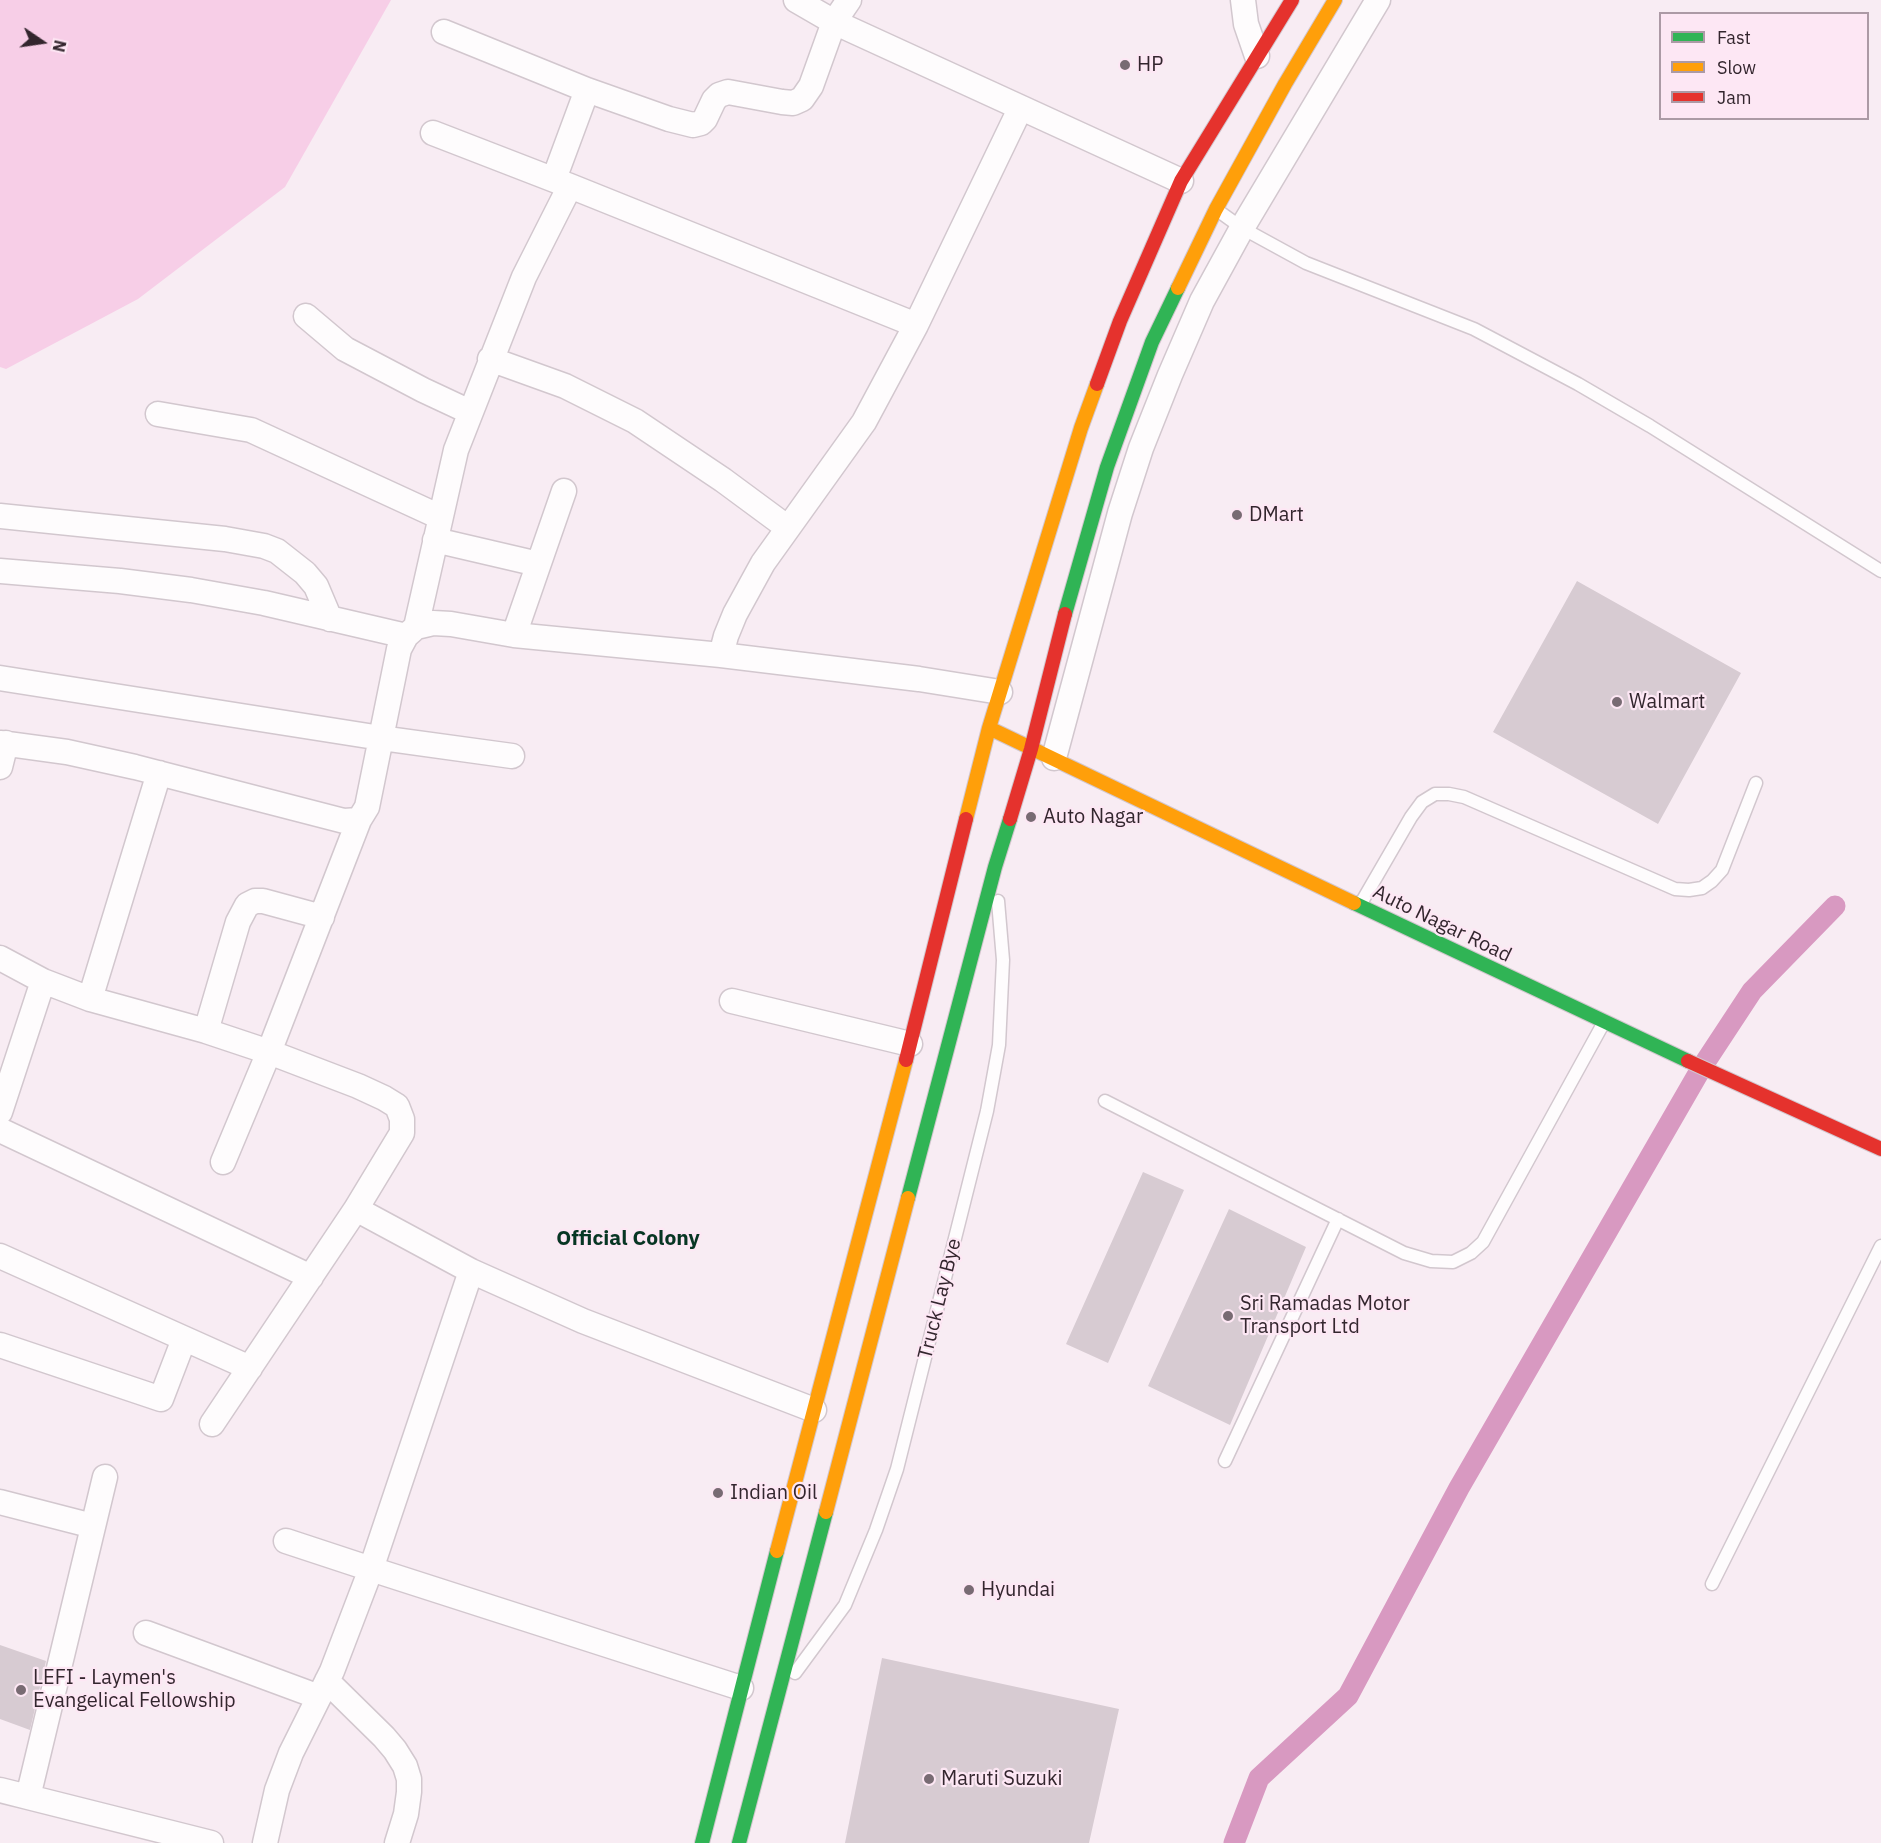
<!DOCTYPE html>
<html>
<head>
<meta charset="utf-8">
<style>
  body { margin:0 }
  #map { position:relative; width:1881px; height:1843px; overflow:hidden; background:#f8ecf3; font-family:"IBM Plex Sans",sans-serif }
  canvas { display:block }
  .legend { position:absolute; left:1659px; top:12px; width:210px; height:108px; box-sizing:border-box; background:#fde7f4; border:2px solid #ac9aa5; margin:0; padding:8px 10px; list-style:none; font-size:18px; color:#33262e }
  .legend li { display:flex; align-items:center; gap:12px; height:30px }
  .legend b { width:30px; border:2px solid #ac9aa5 }
  .north { position:absolute; left:12px; top:12px; width:60px; height:60px; -webkit-text-stroke:4px #fde7f4; paint-order:stroke; rotate:103deg; font-size:16px; font-weight:700; line-height:24px; text-align:center; color:#33262e }
  .north::after { content:''; display:block; margin:auto; width:21px; height:27px; background:#33262e; clip-path:polygon(50% 0,100% 100%,50% 72%,0 100%) }
</style>
</head>
<body>
<div id="map">
<canvas width="1881" height="1843"></canvas>
<ul class="legend">
<li><b style="height:8px;background:#30b455"></b>Fast</li>
<li><b style="height:8px;background:#ff9f0a"></b>Slow</li>
<li><b style="height:8px;background:#e5322d"></b>Jam</li>
</ul>
<div class="north">N</div>
</div>
<script>
const ctx = document.querySelector('canvas').getContext('2d');
ctx.lineJoin = 'round';
function fill(path, color) { ctx.fillStyle = color; ctx.fill(path, 'evenodd'); }
const toPath = rows => new Path2D(rows.map(r => 'M' + r).join(''));
function stroke(path, color, width, dash) { ctx.strokeStyle = color; ctx.lineWidth = width; ctx.lineCap = dash ? 'butt' : 'round'; ctx.setLineDash(dash || []); ctx.stroke(path); }
function label(font, color, halo, rows, align = 'center') {
  ctx.font = font + ' "IBM Plex Sans",sans-serif'; ctx.lineWidth = 4.5; ctx.setLineDash([]); ctx.textBaseline = 'middle'; ctx.strokeStyle = halo; ctx.fillStyle = color; for (const [text, x, y, turn = 0] of rows) {
    ctx.save(); ctx.translate(x, y); ctx.rotate((+turn || 0) * Math.PI / 180); ctx.textAlign = isNaN(turn) ? turn : align; if (halo) ctx.strokeText(text, 0, 0); ctx.fillText(text, 0, 0); ctx.restore();
  }
}
fill(toPath([
  [0,0,391,0,285,187,138,299,6,369,0,367]
]), '#f7cee7');
stroke(toPath([
  [1234,1843,1259,1778,1348,1696,1459,1488,1702,1067,1752,991,1835,906]
]), '#d899c1', 21);
fill(toPath([
  [1577,581,1741,673,1658,824,1493,732],
  [1143,1172,1184,1190,1108,1363,1066,1344],
  [1229,1209,1306,1247,1230,1425,1148,1386],
  [0,1645,46,1661,30,1730,0,1719],
  [882,1658,1119,1709,1089,1843,845,1843]
]), '#d7cbd2');
const lane = toPath([
  [1217,210,1242,228,1306,263,1474,329,1578,384,1650,426,1881,571],
  [1360,905,1411,817,1422,802,1435,794,1449,794,1464,797,1675,889,1689,890,1702,888,1712,881,1722,870,1756,783],
  [1105,1101,1404,1253,1431,1261,1453,1262,1471,1253,1483,1242,1603,1024],
  [1225,1461,1338,1219],
  [1712,1584,1881,1246],
  [795,1673,845,1605,876,1530,897,1469,987,1111,999,1045,1003,960,998,901]
]);
const street = toPath([
  [796,0,834,22,1181,181],
  [1243,0,1246,24,1257,56],
  [444,32,587,90,669,119,693,125,701,123,705,119,714,100,719,95,728,92,782,102,793,103,802,99,811,86,834,22,849,0],
  [433,133,570,186,916,325],
  [554,179,587,90],
  [306,316,345,349,423,390,470,412],
  [490,359,565,386,635,421,723,480,788,528],
  [158,414,251,430,440,517],
  [0,516,225,539,264,546,277,551,305,573,316,586,330,619],
  [435,540,538,564],
  [0,571,120,581,191,590,264,603,406,636],
  [416,627,456,450,524,277,570,186],
  [514,635,564,491],
  [721,655,726,636,735,614,763,563,864,422,916,325,1020,109],
  [0,678,381,738,512,756],
  [0,743,67,752,135,767,344,821,359,820],
  [1054,758,1120,513,1141,448,1170,375,1202,301,1242,228,1378,0],
  [0,767,6,743],
  [0,958,43,981,90,999,206,1031,269,1052,223,1162],
  [90,999,159,773],
  [732,1001,910,1044],
  [206,1031,238,922,247,905,255,901,263,901,322,917],
  [0,1112,43,981],
  [0,1130,311,1277],
  [0,1256,250,1368],
  [471,1271,371,1569,741,1688],
  [0,1345,161,1399,184,1339],
  [814,1410,583,1321,471,1271,356,1209,402,1133,402,1119,397,1106,384,1098,358,1086,269,1052,359,820,367,807,399,649,406,636,416,627,433,623,451,624,514,635,721,655,919,679,1000,692],
  [212,1424,356,1209],
  [105,1477,28,1797,211,1843],
  [0,1502,93,1526],
  [146,1633,319,1697],
  [327,1681,384,1737,395,1750,405,1766,409,1779,409,1792,406,1814,397,1843],
  [0,1790,28,1797],
  [265,1843,277,1790,291,1753,332,1671,371,1569,286,1541]
]);
const fast = toPath([
  [1065,614,1107,467,1152,342,1178,288],
  [1354,903,1688,1061],
  [908,1198,995,867,1010,819],
  [702,1843,777,1551],
  [739,1843,826,1512]
]);
const slow = toPath([
  [1178,288,1216,209,1285,84,1335,0],
  [989,728,1354,903],
  [966,819,989,728,1081,428,1097,384],
  [826,1512,908,1198],
  [777,1551,906,1060]
]);
const jam = toPath([
  [1097,384,1120,321,1181,181,1292,0],
  [1010,819,1031,749,1065,614],
  [906,1060,966,819],
  [1688,1061,1881,1149]
]);
stroke(lane, '#d2c7ce', 15);
stroke(street, '#d2c7ce', 27);
stroke(fast, '#d2c7ce', 16);
stroke(slow, '#d2c7ce', 16);
stroke(jam, '#d2c7ce', 16);
stroke(lane, '#fefcfd', 12);
stroke(street, '#fefcfd', 24);
stroke(fast, '#30b455', 14);
stroke(slow, '#ff9f0a', 14);
stroke(jam, '#e5322d', 14);
for (const [x, y, r, color] of [
  [1125,65,6,"#786b73"],
  [1237,515,6,"#786b73"],
  [1617,702,6,"#786b73"],
  [1031,817,6,"#786b73"],
  [1228,1316,6,"#786b73"],
  [718,1493,6,"#786b73"],
  [969,1590,6,"#786b73"],
  [21,1690,6,"#786b73"],
  [929,1779,6,"#786b73"]
]) { const dot = new Path2D(); dot.arc(x, y, r, 0, 2 * Math.PI); ctx.fillStyle = color; ctx.fill(dot); stroke(dot, '#fde7f4', 2); }
label('20px', '#33262e', '#fde7f4', [
  ["HP",1137,65],
  ["DMart",1249,515],
  ["Walmart",1629,702],
  ["Auto Nagar",1043,817],
  ["Sri Ramadas Motor",1240,1304],
  ["Transport Ltd",1240,1327],
  ["Indian Oil",730,1493],
  ["Hyundai",981,1590],
  ["LEFI - Laymen's",33,1678],
  ["Evangelical Fellowship",33,1701],
  ["Maruti Suzuki",941,1779]
], 'left');
label('20px', '#33262e', '#fde7f4', [
  ["Auto Nagar Road",1442,924,26],
  ["Truck Lay Bye",940,1299,-76]
]);
label('bold 21px', '#073623', '#fde7f4', [
  ["Official Colony",628,1239]
]);
</script>
</body>
</html>
